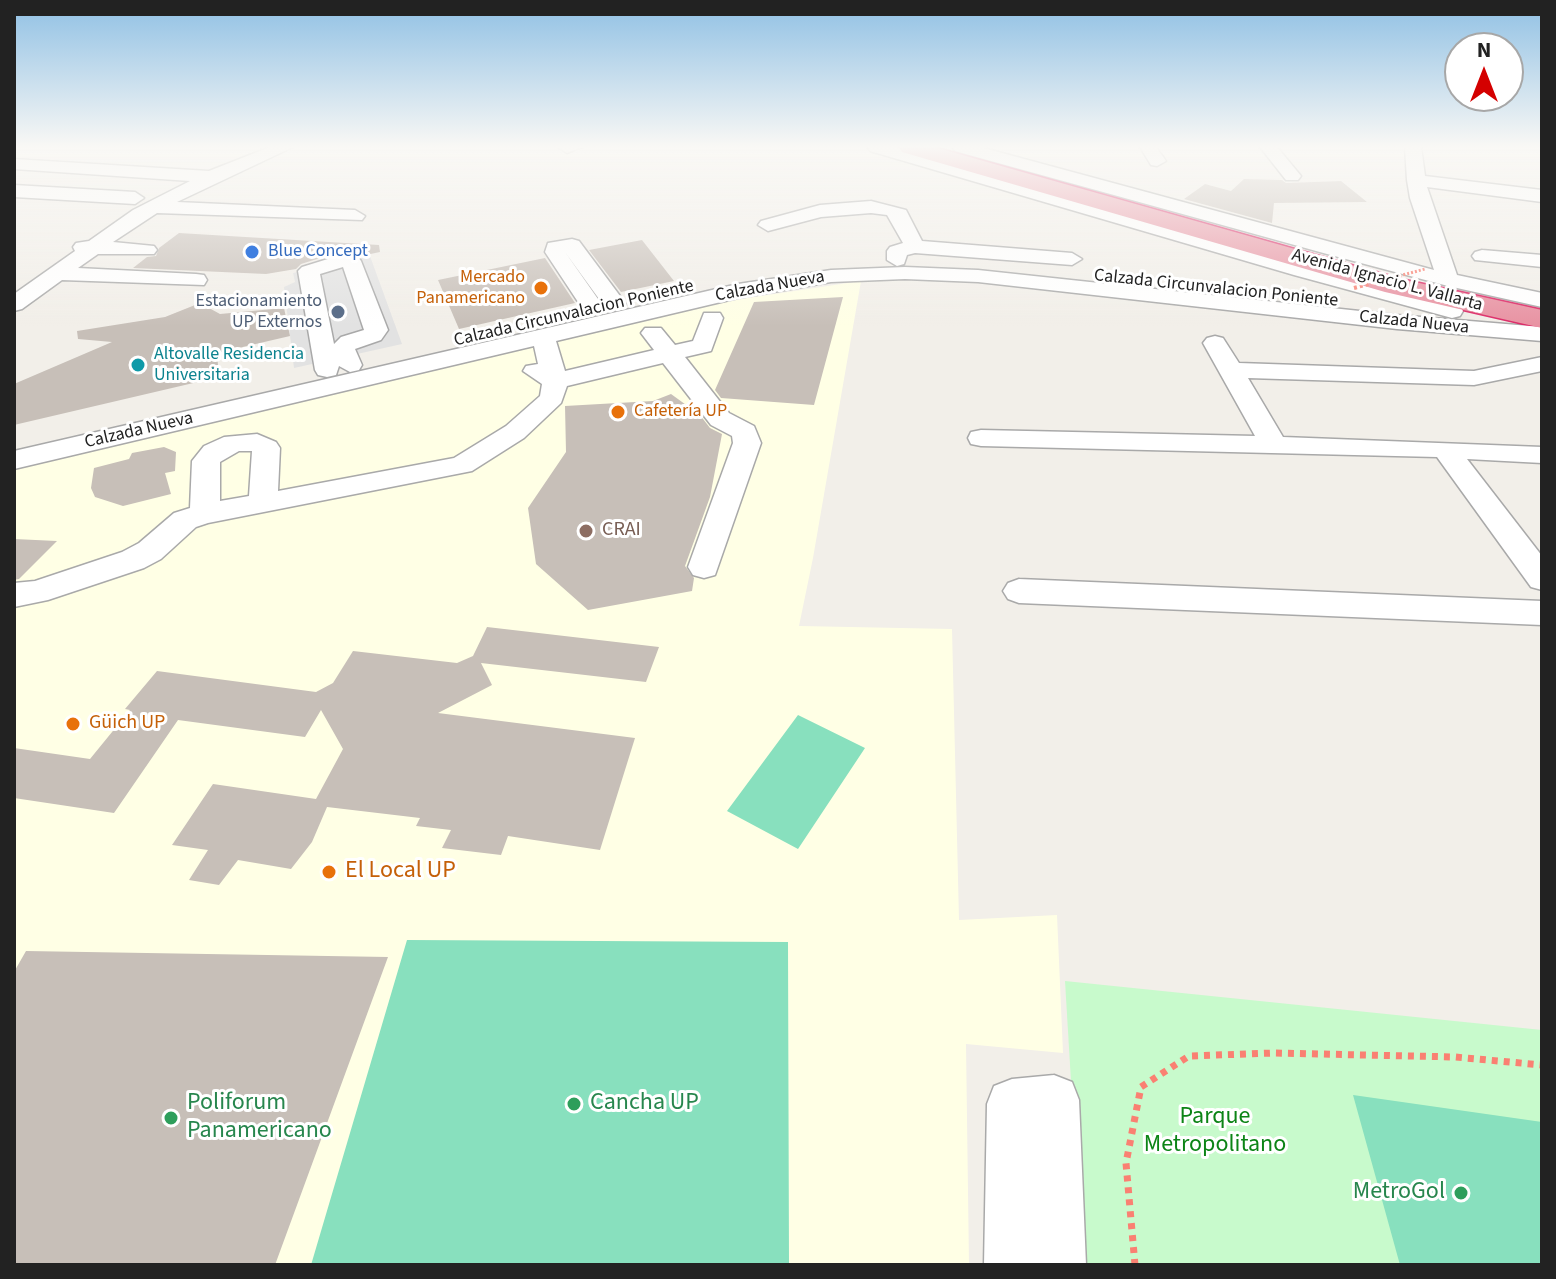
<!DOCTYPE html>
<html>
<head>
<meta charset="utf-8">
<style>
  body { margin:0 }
  #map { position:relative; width:1556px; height:1279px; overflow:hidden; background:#f2efe9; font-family:"Source Sans 3",sans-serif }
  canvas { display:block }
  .frame { position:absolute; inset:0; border:16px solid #222; pointer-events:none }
  .north { position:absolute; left:1444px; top:32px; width:80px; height:80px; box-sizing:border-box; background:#fff; border:2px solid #a7a7a7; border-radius:50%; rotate:0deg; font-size:22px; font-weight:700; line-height:32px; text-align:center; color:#222 }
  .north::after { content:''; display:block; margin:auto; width:28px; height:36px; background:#d40000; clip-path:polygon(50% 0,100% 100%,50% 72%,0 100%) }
</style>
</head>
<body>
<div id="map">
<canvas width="1556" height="1279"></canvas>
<div class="frame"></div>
<div class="north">N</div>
</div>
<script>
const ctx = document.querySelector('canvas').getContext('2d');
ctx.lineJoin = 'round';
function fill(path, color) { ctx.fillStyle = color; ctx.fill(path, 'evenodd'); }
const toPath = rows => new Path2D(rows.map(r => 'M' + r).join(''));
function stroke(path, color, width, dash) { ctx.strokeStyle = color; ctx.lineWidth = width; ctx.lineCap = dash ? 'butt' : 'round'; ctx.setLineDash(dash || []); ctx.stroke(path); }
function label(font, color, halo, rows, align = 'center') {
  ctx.font = font + ' "Source Sans 3",sans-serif'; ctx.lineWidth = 6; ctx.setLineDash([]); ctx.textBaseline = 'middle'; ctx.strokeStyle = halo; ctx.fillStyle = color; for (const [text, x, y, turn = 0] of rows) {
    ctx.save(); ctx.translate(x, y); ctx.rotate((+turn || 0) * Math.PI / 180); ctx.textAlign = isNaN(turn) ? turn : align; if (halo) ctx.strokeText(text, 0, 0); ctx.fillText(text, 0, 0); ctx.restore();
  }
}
fill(toPath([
  [861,281,813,558,799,626,952,629,959,920,1057,915,1063,1053,966,1044,969,1265,14,1265,14,466,708,304]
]), '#ffffe5');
fill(toPath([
  [1065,981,1542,1030,1542,1265,1082,1265]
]), '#c8facc');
fill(toPath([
  [798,715,865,748,798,849,727,811],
  [407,940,788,942,789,1265,311,1265],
  [1353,1095,1542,1122,1542,1265,1400,1265]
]), '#88e0be');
fill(toPath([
  [370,256,402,344,294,368,284,287,295,282,293,273]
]), '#e2e2e2');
fill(toPath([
  [1244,179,1282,180,1286,183,1341,181,1367,202,1274,203,1272,223,1184,199,1205,184,1231,191],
  [179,233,379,245,380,252,361,256,343,251,301,264,296,269,266,274,133,268,147,257,156,256,159,248],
  [642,240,674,281,621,292,589,250],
  [545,258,575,303,459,329,438,280],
  [843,297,814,405,721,398,715,390,754,302],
  [200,303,220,314,284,308,290,336,217,353,219,377,14,425,14,384,112,342,78,339,77,331,165,317],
  [671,394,700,415,710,428,722,434,710,497,685,566,694,578,692,591,588,610,536,564,528,508,566,452,565,406,653,401],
  [164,447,176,452,175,471,165,473,171,494,123,506,95,497,91,488,94,468,129,459,132,453],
  [14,539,57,541,19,579,14,580],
  [487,627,659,647,646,682,481,663,492,685,438,713,635,738,600,850,508,836,501,855,442,848,451,830,416,826,420,818,327,807,312,842,291,869,238,860,219,885,189,880,208,850,172,845,213,784,316,799,343,749,321,710,305,737,178,720,114,813,14,798,14,748,90,759,130,710,125,709,157,671,316,692,333,683,353,651,457,663,473,656],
  [26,951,388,957,275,1265,14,1265,14,972]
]), '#c7bfb8');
const minor = toPath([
  [270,147,293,147,177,202,355,210,365,216,362,220,157,213,113,242,154,246,157,250,154,254,98,254,78,268,196,274,204,275,207,280,204,285,62,280,22,309,14,311,14,294,75,251,73,247,76,243,89,241,133,210,190,181,14,169,14,159,209,171,270,147],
  [582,147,567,153,559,148,559,147,582,147],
  [868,147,895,147,1308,267,1460,306,1463,311,1460,316,1452,318,1294,275,870,151,868,147],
  [953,147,980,147,1434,270,1410,198,1407,180,1405,147,1421,147,1425,176,1542,190,1542,202,1427,187,1457,275,1542,293,1542,307,1448,286,1327,254,955,151,953,147],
  [1140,147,1156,147,1166,161,1157,166,1151,165,1140,147],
  [1260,147,1277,147,1301,176,1298,180,1286,180,1260,147],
  [14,185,135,192,144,198,135,204,14,197,14,185],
  [871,201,906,210,922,241,1072,253,1082,259,1072,265,915,253,907,255,904,264,897,266,887,260,887,251,890,247,903,243,887,215,871,213,821,217,768,231,758,225,761,221,820,205,871,201],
  [572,239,579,241,623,300,626,305,623,310,607,310,565,252,605,309,602,314,586,314,545,252,548,243,572,239],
  [1482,250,1542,255,1542,267,1475,260,1472,256,1475,252,1482,250],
  [344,254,358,257,361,261,388,330,381,340,355,349,362,365,359,370,350,372,339,366,336,375,327,377,318,375,315,370,298,271,302,267,344,254],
  [343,267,364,330,341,337,334,344,320,274,343,267],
  [905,267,978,270,1397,315,1542,327,1542,341,1397,329,978,282,905,279,831,282,738,298,556,341,565,371,654,350,641,333,645,328,661,328,675,345,693,341,704,313,720,313,723,318,711,351,685,357,729,413,754,426,761,443,715,575,704,578,693,575,688,567,733,443,732,436,711,425,663,363,567,386,561,403,524,438,472,471,208,523,196,527,161,559,144,568,48,600,14,607,14,583,35,581,122,552,139,543,174,513,190,508,192,461,204,446,224,437,257,434,276,442,280,448,278,491,454,458,506,426,540,396,542,384,523,371,526,366,538,364,534,346,14,469,14,451,738,284,831,270,905,267],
  [239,451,252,451,249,496,220,501,220,462,239,451],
  [1215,336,1223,338,1239,363,1474,371,1542,357,1542,371,1474,385,1248,378,1283,437,1542,447,1542,463,1467,459,1542,556,1542,590,1531,587,1437,457,981,446,971,444,968,438,971,432,981,430,1255,436,1203,343,1207,338,1215,336],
  [1019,579,1542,601,1542,625,1019,603,1008,599,1003,591,1008,583,1019,579],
  [1054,1075,1072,1082,1079,1100,1086,1265,984,1265,987,1104,994,1086,1012,1079,1054,1075]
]);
const highway = toPath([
  [899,147,934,147,1401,279,1542,310,1542,328,1385,292,902,152,899,147]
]);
stroke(minor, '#a9a9a9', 3);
stroke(highway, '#dc2a67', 3);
stroke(toPath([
  [1135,1265,1126,1163,1141,1087,1189,1056,1274,1053,1455,1057,1542,1065]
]), '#fa8072', 7, [6, 6]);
fill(minor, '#fff');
fill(highway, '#e892a2');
stroke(toPath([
  [1384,280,1425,269]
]), '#fa8072', 3, [2, 2]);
stroke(toPath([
  [1354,288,1391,278]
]), '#fa8072', 4, [3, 3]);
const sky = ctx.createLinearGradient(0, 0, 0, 326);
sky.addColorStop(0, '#8fc0e4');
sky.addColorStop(0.45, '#f9f8f5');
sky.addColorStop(1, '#f9f8f500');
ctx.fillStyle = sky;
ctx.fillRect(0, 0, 1556, 326);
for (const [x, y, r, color] of [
  [252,252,8,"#3f7fe0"],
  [541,288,8,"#e8710a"],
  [338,312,8,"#5c6f8a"],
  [138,365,8,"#0f9aa8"],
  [618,412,8,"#e8710a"],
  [586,531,8,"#8d6e63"],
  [73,724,8,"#e8710a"],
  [329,872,8,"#e8710a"],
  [574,1104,8,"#2e9e5b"],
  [171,1118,8,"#2e9e5b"],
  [1461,1193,8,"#2e9e5b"]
]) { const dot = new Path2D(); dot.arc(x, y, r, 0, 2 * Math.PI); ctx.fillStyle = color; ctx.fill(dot); stroke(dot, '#fff', 3); }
label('18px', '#366cbe', '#fff', [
  ["Blue Concept",268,252]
], 'left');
label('18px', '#c56008', '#fff', [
  ["Mercado",525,278],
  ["Panamericano",525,299],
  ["Cafetería UP",634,412,"left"]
], 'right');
label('18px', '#222', '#fff', [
  ["Avenida Ignacio L. Vallarta",1387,281,15],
  ["Calzada Nueva",770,287,-10],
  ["Calzada Circunvalacion Poniente",1216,289,6],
  ["Calzada Circunvalacion Poniente",574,314,-13],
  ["Calzada Nueva",1414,323,6],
  ["Calzada Nueva",139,431,-13]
]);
label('18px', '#4e5e75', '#fff', [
  ["Estacionamiento",322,302],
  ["UP Externos",322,323]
], 'right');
label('18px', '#0d838f', '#fff', [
  ["Altovalle Residencia",154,355],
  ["Universitaria",154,376]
], 'left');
label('20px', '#785e54', '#fff', [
  ["CRAI",602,531]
], 'left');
label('20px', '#c56008', '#fff', [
  ["Güich UP",89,724]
], 'left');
label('24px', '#c56008', '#fff', [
  ["El Local UP",345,872]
], 'left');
label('24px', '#27864d', '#fff', [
  ["Poliforum",187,1104],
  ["Panamericano",187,1132],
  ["Cancha UP",590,1104],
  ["MetroGol",1445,1193,"right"]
], 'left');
label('24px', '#0c8416', '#fff', [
  ["Parque",1215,1118],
  ["Metropolitano",1215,1146]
]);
</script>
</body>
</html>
